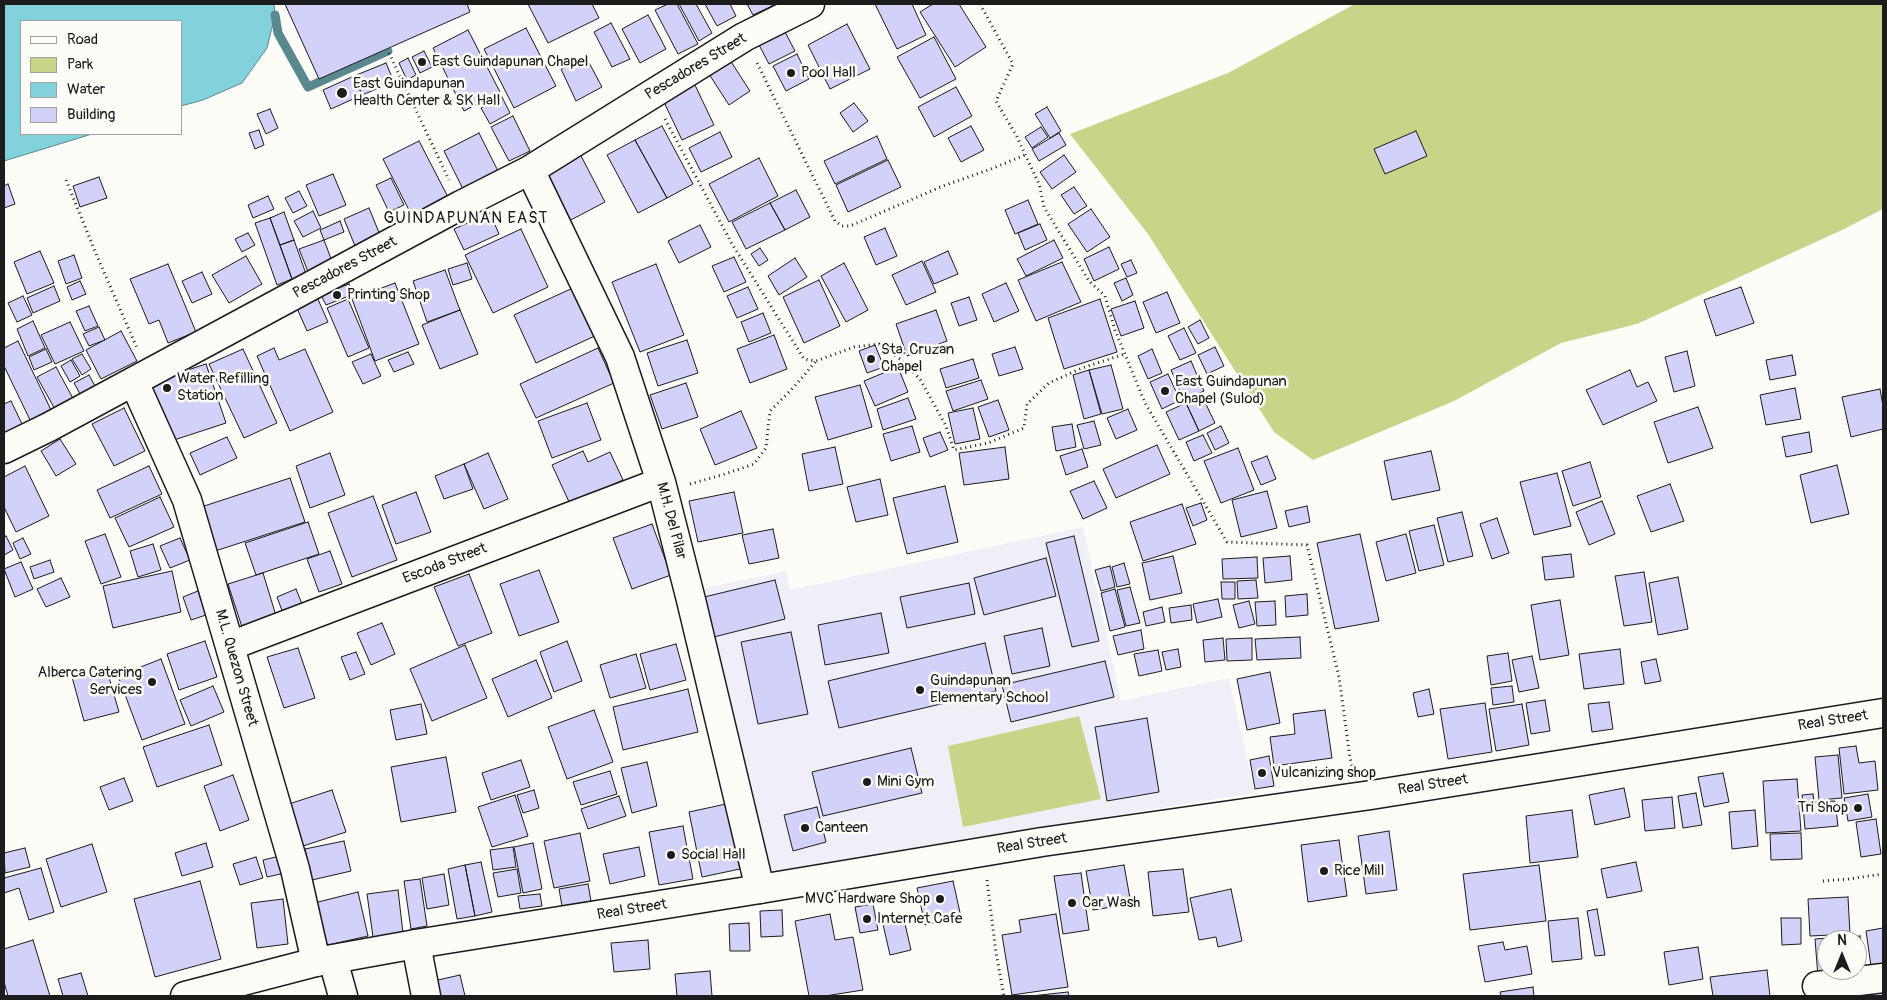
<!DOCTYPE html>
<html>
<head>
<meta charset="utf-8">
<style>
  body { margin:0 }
  #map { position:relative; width:1887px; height:1000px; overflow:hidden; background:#fdfcf7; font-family:Pangolin,sans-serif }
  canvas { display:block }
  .frame { position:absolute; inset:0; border:5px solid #1c1c1c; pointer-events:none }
  .legend { position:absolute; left:20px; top:20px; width:162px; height:115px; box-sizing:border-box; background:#fdfcf7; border:1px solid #a3a29f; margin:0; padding:6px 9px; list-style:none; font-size:15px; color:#1c1c1c }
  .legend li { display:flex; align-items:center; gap:10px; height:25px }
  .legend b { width:25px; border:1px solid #a3a29f }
  .north { position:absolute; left:1817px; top:930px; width:50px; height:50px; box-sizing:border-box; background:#fdfcf7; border:1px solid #a3a29f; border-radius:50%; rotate:0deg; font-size:14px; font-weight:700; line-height:20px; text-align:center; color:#1c1c1c }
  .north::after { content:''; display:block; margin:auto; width:18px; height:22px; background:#1c1c1c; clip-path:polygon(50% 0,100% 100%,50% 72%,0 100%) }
</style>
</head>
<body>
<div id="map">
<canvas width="1887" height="1000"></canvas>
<div class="frame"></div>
<ul class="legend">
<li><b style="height:6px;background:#fdfcf7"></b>Road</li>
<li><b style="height:14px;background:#c8d487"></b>Park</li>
<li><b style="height:14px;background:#81d2da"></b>Water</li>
<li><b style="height:14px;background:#d1d1f9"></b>Building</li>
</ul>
<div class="north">N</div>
</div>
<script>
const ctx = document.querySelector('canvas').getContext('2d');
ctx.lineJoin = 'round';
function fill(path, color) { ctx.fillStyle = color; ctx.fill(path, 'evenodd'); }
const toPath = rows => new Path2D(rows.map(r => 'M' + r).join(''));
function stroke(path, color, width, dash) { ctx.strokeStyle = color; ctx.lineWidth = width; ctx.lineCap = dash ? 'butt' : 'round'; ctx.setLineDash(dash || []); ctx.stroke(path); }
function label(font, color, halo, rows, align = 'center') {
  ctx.font = font + ' Pangolin,sans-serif'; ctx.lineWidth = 5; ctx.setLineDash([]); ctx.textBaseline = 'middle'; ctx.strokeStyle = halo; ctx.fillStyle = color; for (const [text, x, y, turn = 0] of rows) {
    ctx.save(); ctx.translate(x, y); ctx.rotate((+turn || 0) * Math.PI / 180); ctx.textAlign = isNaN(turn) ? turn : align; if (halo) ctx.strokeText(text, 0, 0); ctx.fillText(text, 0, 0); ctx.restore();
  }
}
fill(toPath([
  [1083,527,1121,701,1229,678,1255,793,958,840,762,875,700,589,786,571,790,590]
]), '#f0eff8');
fill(toPath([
  [1355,4,1883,4,1883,209,1842,230,1637,324,1561,343,1454,401,1313,460,1274,432,1148,234,1070,134,1228,73],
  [1079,716,1101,799,963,827,948,746]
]), '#c8d487');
const water = toPath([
  [4,4,274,4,275,15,267,48,242,83,203,100,181,106,181,21,21,21,21,134,92,134,4,161,4,4]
]);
fill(water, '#81d2da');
stroke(water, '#59898e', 1);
stroke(toPath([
  [275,15,278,33,308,87,388,51]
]), '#59898e', 9);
const building = toPath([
  [285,4,467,4,470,12,319,79,285,4],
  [528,4,592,4,599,18,548,43,528,4],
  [668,4,677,4,698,44,678,54,655,10,668,4],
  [679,4,696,4,712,33,699,41,679,4],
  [705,4,730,4,736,16,717,26,705,4],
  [747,4,771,4,772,6,753,15,747,4],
  [875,4,912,4,926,35,897,49,875,4],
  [933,4,959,4,986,47,955,67,920,12,933,4],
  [648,15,666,49,640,63,622,29,648,15],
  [611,23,630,59,612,67,594,32,611,23],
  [847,24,870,69,830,89,808,45,847,24],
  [526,28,556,86,514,108,484,49,526,28],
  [468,30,500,92,464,111,433,48,468,30],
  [784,30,795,51,769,64,758,43,784,30],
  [934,37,956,79,920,98,897,57,934,37],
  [424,51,432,67,420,73,412,57,424,51],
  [797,54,809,79,786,91,773,66,797,54],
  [586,57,602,87,576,101,561,69,586,57],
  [728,57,750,91,729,105,707,71,728,57],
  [408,58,416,75,407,80,399,63,408,58],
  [386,63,394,82,362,95,354,76,386,63],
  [354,76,362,95,331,109,323,90,354,76],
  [694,83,714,125,682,140,662,98,694,83],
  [956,87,972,116,934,137,918,107,956,87],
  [502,97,510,113,490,124,481,108,502,97],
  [854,103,868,121,853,132,840,113,854,103],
  [1047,107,1061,131,1050,138,1035,114,1047,107],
  [270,109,278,128,266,134,257,114,270,109],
  [513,116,530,151,509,161,491,127,513,116],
  [662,126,693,184,667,198,635,140,662,126],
  [971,126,984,150,961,162,948,138,971,126],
  [1041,127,1048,137,1032,148,1025,137,1041,127],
  [259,130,264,145,255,149,249,133,259,130],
  [1416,131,1427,156,1385,174,1374,149,1416,131],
  [720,132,732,157,701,172,689,148,720,132],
  [479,133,498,171,463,189,444,151,479,133],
  [1059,133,1066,145,1039,161,1032,149,1059,133],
  [877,136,887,159,835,184,824,161,877,136],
  [635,140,667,198,638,213,607,155,635,140],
  [419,141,448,197,412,216,383,159,419,141],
  [579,152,605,202,567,222,540,172,579,152],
  [1064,155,1076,172,1052,189,1040,172,1064,155],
  [759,158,778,196,729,222,709,184,759,158],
  [888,160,901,187,848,212,836,185,888,160],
  [333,174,346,205,319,216,306,185,333,174],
  [99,177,107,198,80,207,73,186,99,177],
  [391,178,404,205,389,212,376,185,391,178],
  [8,184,15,204,4,208,4,186,8,184],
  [1074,187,1087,206,1074,214,1061,195,1074,187],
  [796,190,810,217,785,230,770,203,796,190],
  [299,191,307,206,293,213,285,198,299,191],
  [268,196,274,209,253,218,248,205,268,196],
  [1028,200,1038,224,1015,234,1005,210,1028,200],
  [770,203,785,230,746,249,732,222,770,203],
  [369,208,380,235,355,246,344,219,369,208],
  [1091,209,1110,237,1087,252,1068,224,1091,209],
  [313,211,321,228,303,237,294,221,313,211],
  [284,212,294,240,280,245,270,218,284,212],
  [490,213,499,234,464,250,454,229,490,213],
  [270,218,292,279,277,285,255,223,270,218],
  [340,221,344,232,324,240,320,230,340,221],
  [1040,224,1047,240,1025,250,1018,233,1040,224],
  [700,225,711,247,679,263,668,241,700,225],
  [885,228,897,256,876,265,864,237,885,228],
  [521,229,548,287,493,313,465,255,521,229],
  [248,233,255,245,242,252,235,239,248,233],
  [294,240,306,274,292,279,280,245,294,240],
  [324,240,333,264,309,274,299,249,324,240],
  [1054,240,1063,258,1026,276,1017,259,1054,240],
  [1109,247,1119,269,1094,281,1084,259,1109,247],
  [760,248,768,260,759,266,751,254,760,248],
  [40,251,54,283,27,294,14,262,40,251],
  [948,251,958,274,934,284,924,262,948,251],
  [74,255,82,278,66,284,58,261,74,255],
  [246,256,262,284,229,303,212,275,246,256],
  [734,257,746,282,724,292,712,266,734,257],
  [795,258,807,277,779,295,768,276,795,258],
  [1131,260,1137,273,1127,277,1121,264,1131,260],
  [922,261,936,292,906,305,892,275,922,261],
  [1062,262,1081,302,1036,321,1018,280,1062,262],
  [467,263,472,279,453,285,448,269,467,263],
  [844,263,868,310,846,322,821,276,844,263],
  [168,264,196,332,168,343,159,320,149,324,130,279,168,264],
  [656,264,684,335,640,352,612,282,656,264],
  [445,270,460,310,427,322,413,281,445,270],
  [202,272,212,294,192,303,182,281,202,272],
  [1126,278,1133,295,1122,301,1114,283,1126,278],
  [819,280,840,326,804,343,783,297,819,280],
  [80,281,86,294,72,300,67,287,80,281],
  [395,283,419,344,375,361,352,299,395,283],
  [1006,283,1019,311,994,322,982,294,1006,283],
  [349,284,354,294,326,305,321,295,349,284],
  [54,286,60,301,33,313,27,298,54,286],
  [575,287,597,335,536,363,514,315,575,287],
  [748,287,758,309,737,318,727,296,748,287],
  [1741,287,1754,323,1716,336,1704,300,1741,287],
  [1167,292,1180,323,1156,333,1143,302,1167,292],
  [23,296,32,315,17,322,8,303,23,296],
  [317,297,328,322,307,331,296,306,317,297],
  [969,297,977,320,959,326,951,303,969,297],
  [348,299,369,348,348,357,327,308,348,299],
  [1100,299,1117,352,1064,369,1048,318,1100,299],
  [1135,301,1144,328,1121,336,1111,309,1135,301],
  [89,306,98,326,85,331,76,311,89,306],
  [460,310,478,354,440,369,422,325,460,310],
  [936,310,947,341,907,356,896,324,936,310],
  [763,313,771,333,749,342,741,322,763,313],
  [1200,320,1209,338,1198,344,1188,327,1200,320],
  [33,321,45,348,28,356,17,329,33,321],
  [70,322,84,351,55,364,41,335,70,322],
  [99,327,105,340,89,346,83,334,99,327],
  [1184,328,1196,353,1180,360,1168,336,1184,328],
  [121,331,137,361,101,379,86,350,121,331],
  [774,335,787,369,750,383,737,349,774,335],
  [687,340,698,373,658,386,647,353,687,340],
  [18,341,52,412,31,422,4,366,4,348,18,341],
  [875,345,884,367,867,373,859,351,875,345],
  [1015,347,1023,369,999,376,992,354,1015,347],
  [1215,347,1224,366,1207,374,1198,355,1215,347],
  [274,348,279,360,305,349,333,412,290,431,257,356,274,348],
  [598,348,614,383,536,418,520,384,598,348],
  [46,349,52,362,34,370,29,357,46,349],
  [243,349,277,423,244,438,209,364,243,349],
  [1152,349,1162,373,1148,379,1138,356,1152,349],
  [1687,351,1695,386,1674,392,1665,357,1687,351],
  [408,352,414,364,394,372,388,360,408,352],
  [82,354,91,369,82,375,72,359,82,354],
  [371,354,381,376,363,384,352,362,371,354],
  [1792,355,1796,375,1770,380,1766,360,1792,355],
  [973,359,979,378,946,388,940,369,973,359],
  [71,360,80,376,70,382,61,366,71,360],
  [1191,361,1204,391,1184,400,1171,370,1191,361],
  [206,364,226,423,171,441,151,382,206,364],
  [1111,365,1123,409,1102,414,1089,370,1111,365],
  [56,367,76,404,57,413,37,377,56,367],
  [898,367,908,392,875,406,864,381,898,367],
  [1089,370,1101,414,1084,419,1073,375,1089,370],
  [1630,370,1637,387,1648,382,1657,401,1603,425,1586,390,1630,370],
  [1168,374,1180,400,1162,409,1150,382,1168,374],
  [89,375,95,386,80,394,74,383,89,375],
  [981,380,988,399,953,411,946,391,981,380],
  [686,383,698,417,662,429,650,395,686,383],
  [860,385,872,427,828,440,815,397,860,385],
  [1795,388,1801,419,1766,425,1760,395,1795,388],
  [1880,389,1883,406,1883,429,1851,437,1842,397,1880,389],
  [1202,396,1215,423,1199,431,1186,403,1202,396],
  [908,398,916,419,883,430,877,409,908,398],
  [998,400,1009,430,989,437,978,407,998,400],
  [11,401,23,426,4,434,4,404,11,401],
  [587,403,601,440,552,458,538,421,587,403],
  [1186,403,1199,431,1179,440,1166,412,1186,403],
  [1698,407,1713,448,1668,463,1654,422,1698,407],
  [124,408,145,451,114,466,92,424,124,408],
  [973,408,980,439,955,444,948,413,973,408],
  [1128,409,1137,430,1116,439,1107,418,1128,409],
  [741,411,757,448,715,465,700,429,741,411],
  [1094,421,1101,445,1084,449,1077,425,1094,421],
  [1072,424,1076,447,1056,451,1052,427,1072,424],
  [912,426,920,452,891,461,883,434,912,426],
  [1221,426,1229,443,1215,450,1207,433,1221,426],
  [940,432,948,450,930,457,923,438,940,432],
  [1809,432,1812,452,1786,457,1782,437,1809,432],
  [1203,435,1212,453,1194,461,1186,442,1203,435],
  [227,437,237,458,200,475,190,453,227,437],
  [60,439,76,464,56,476,41,451,60,439],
  [1157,445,1170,474,1116,498,1103,469,1157,445],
  [835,447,843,484,809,491,802,454,835,447],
  [1005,447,1009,479,964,485,959,453,1005,447],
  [1238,448,1254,490,1221,503,1204,461,1238,448],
  [1082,449,1088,467,1066,475,1060,456,1082,449],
  [583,451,588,462,610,452,623,480,570,504,552,465,583,451],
  [1431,451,1440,490,1392,500,1384,461,1431,451],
  [330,453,345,495,310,508,296,466,330,453],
  [488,453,508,499,484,509,464,464,488,453],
  [1267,456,1276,479,1261,485,1251,462,1267,456],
  [1590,462,1601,497,1573,506,1562,471,1590,462],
  [464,464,473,489,444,499,435,476,464,464],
  [1837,465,1849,514,1811,523,1800,475,1837,465],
  [25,466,49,516,16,532,4,507,4,477,25,466],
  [149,466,162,494,110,518,97,490,149,466],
  [1557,473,1571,526,1534,535,1520,482,1557,473],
  [290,478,305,522,212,552,198,508,290,478],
  [880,479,888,515,856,522,847,487,880,479],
  [1094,481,1107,508,1083,519,1070,491,1094,481],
  [1670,484,1684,521,1651,532,1637,496,1670,484],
  [945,486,958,542,907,554,893,498,945,486],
  [1267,491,1277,528,1241,537,1232,500,1267,491],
  [416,492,431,532,396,544,382,505,416,492],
  [734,492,743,533,698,542,689,501,734,492],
  [373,496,397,560,352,577,328,513,373,496],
  [160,497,174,527,129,547,115,518,160,497],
  [1602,501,1615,534,1589,545,1576,512,1602,501],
  [1201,503,1207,520,1193,526,1186,508,1201,503],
  [1182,504,1196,544,1143,561,1130,522,1182,504],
  [1307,506,1310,522,1289,527,1285,511,1307,506],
  [1462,512,1473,556,1448,562,1437,518,1462,512],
  [1497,518,1509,553,1492,559,1480,524,1497,518],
  [308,522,319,554,256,575,245,543,308,522],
  [652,524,671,575,632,589,613,538,652,524],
  [1434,525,1444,565,1419,571,1409,531,1434,525],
  [773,529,779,558,749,564,742,535,773,529],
  [105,534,121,577,101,584,85,541,105,534],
  [1360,534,1379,621,1335,629,1317,543,1360,534],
  [1406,534,1416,573,1386,581,1376,542,1406,534],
  [6,536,13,550,4,555,4,537,6,536],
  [1074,536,1099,641,1072,647,1046,543,1074,536],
  [23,538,31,554,20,559,13,543,23,538],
  [180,538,190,560,170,568,160,546,180,538],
  [153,544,161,570,138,577,130,551,153,544],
  [330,551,342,584,319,592,307,559,330,551],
  [1571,554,1574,577,1545,580,1542,557,1571,554],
  [1173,556,1182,593,1150,600,1142,563,1173,556],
  [1290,556,1292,580,1265,583,1263,558,1290,556],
  [1257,557,1258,578,1223,579,1222,559,1257,557],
  [1046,558,1056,596,984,615,974,578,1046,558],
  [50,560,54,572,34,579,30,567,50,560],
  [21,562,33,589,15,597,4,569,21,562],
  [1124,563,1130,584,1117,587,1112,567,1124,563],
  [1110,566,1115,587,1101,591,1095,570,1110,566],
  [539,570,559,622,519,636,500,584,539,570],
  [172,571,181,612,113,628,103,586,172,571],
  [1644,572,1652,622,1624,626,1615,576,1644,572],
  [263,573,277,619,243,630,228,584,263,573],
  [469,574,492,633,458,646,434,587,469,574],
  [1678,577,1688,629,1658,635,1649,583,1678,577],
  [61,578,70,597,46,607,37,589,61,578],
  [775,580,785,619,710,638,700,598,775,580],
  [1256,580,1258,598,1238,599,1237,581,1256,580],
  [1221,582,1235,582,1235,599,1222,599,1221,582],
  [969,583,975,614,907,628,900,597,969,583],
  [1130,587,1140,623,1126,626,1117,590,1130,587],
  [296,589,304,609,284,616,277,597,296,589],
  [1115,589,1125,627,1110,631,1101,593,1115,589],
  [198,591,206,615,191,620,183,597,198,591],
  [1307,594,1308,615,1286,617,1285,596,1307,594],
  [1218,599,1222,617,1197,623,1193,604,1218,599],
  [1560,600,1569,655,1540,660,1531,605,1560,600],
  [1249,601,1255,624,1239,628,1233,605,1249,601],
  [1275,601,1276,625,1257,626,1255,602,1275,601],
  [1191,605,1192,620,1171,623,1169,608,1191,605],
  [1162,607,1165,622,1146,626,1143,612,1162,607],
  [881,613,889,653,825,665,818,625,881,613],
  [382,623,395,654,371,665,357,633,382,623],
  [1042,628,1050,666,1012,674,1004,636,1042,628],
  [1141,630,1144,649,1118,655,1113,636,1141,630],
  [791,632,808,714,758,724,741,642,791,632],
  [1300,637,1301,658,1257,660,1255,639,1300,637],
  [1223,638,1225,660,1205,662,1203,640,1223,638],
  [1252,638,1252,660,1227,661,1226,639,1252,638],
  [205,641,217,677,179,690,167,654,205,641],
  [567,641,582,681,554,692,540,652,567,641],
  [985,643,996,691,839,728,828,681,985,643],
  [676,644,686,680,650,690,640,654,676,644],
  [465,645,487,698,432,721,410,669,465,645],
  [298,648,315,698,284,708,267,657,298,648],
  [1178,649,1181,667,1166,670,1162,652,1178,649],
  [1620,649,1624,684,1584,689,1579,654,1620,649],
  [1158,650,1162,671,1139,676,1134,654,1158,650],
  [356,652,365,674,350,680,341,657,356,652],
  [1508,653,1512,681,1491,685,1487,656,1508,653],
  [636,654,646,688,610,698,600,665,636,654],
  [1532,656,1539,688,1519,692,1512,660,1532,656],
  [161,659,185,724,142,740,118,676,161,659],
  [1656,659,1661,681,1645,684,1641,662,1656,659],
  [536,660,552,698,508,717,492,679,536,660],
  [1105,661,1114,697,1011,722,1002,685,1105,661],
  [106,667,119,712,84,721,72,677,106,667],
  [1270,672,1280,723,1247,730,1237,679,1270,672],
  [213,686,224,712,191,726,180,700,213,686],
  [1512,686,1514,702,1493,705,1491,688,1512,686],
  [688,689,698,732,623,750,613,707,688,689],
  [1429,689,1434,714,1418,717,1413,693,1429,689],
  [1545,700,1550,731,1531,734,1526,703,1545,700],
  [1609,702,1613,729,1592,732,1588,704,1609,702],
  [1485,703,1492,752,1448,759,1440,709,1485,703],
  [421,704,427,734,396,740,390,710,421,704],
  [1522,704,1529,745,1496,751,1489,709,1522,704],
  [594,710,613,762,567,779,548,727,594,710],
  [1325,710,1332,758,1274,766,1270,737,1295,734,1293,714,1325,710],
  [1147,718,1159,792,1107,801,1095,727,1147,718],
  [209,725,222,765,157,787,143,747,209,725],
  [1856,746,1859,763,1875,761,1878,790,1844,794,1839,748,1856,746],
  [911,748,922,793,823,816,812,772,911,748],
  [1838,755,1842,798,1819,800,1815,757,1838,755],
  [1269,756,1274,786,1255,789,1250,760,1269,756],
  [446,757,456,812,401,822,391,767,446,757],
  [521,760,530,787,491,800,482,773,521,760],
  [647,762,657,806,632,813,621,768,647,762],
  [610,771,617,794,581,805,573,782,610,771],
  [1723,773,1729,802,1704,807,1698,777,1723,773],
  [233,775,249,820,220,831,204,786,233,775],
  [124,778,133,801,109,810,100,787,124,778],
  [1797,779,1801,831,1766,833,1763,781,1797,779],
  [1624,788,1630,817,1595,825,1589,795,1624,788],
  [332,790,346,832,303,846,289,804,332,790],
  [534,790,539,808,523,813,517,795,534,790],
  [1696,793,1702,825,1683,828,1678,796,1696,793],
  [1813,794,1814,802,1835,801,1838,826,1805,829,1802,795,1813,794],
  [1868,794,1872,817,1848,821,1844,798,1868,794],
  [515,795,528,836,492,847,478,807,515,795],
  [619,796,626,816,588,829,581,809,619,796],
  [1672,797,1675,828,1645,831,1642,800,1672,797],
  [726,804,740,869,702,877,689,812,726,804],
  [817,807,826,842,793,851,784,815,817,807],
  [1572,810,1578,857,1530,863,1526,816,1572,810],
  [1755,810,1758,846,1732,849,1729,812,1755,810],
  [1876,819,1881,854,1861,857,1856,822,1876,819],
  [683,826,693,879,659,885,649,832,683,826],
  [1389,831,1397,890,1366,894,1358,836,1389,831],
  [580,833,590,881,554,888,544,841,580,833],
  [1801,833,1802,859,1771,860,1770,834,1801,833],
  [1339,840,1347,896,1308,902,1301,845,1339,840],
  [344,841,351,871,312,880,305,849,344,841],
  [206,843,213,867,182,876,175,853,206,843],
  [533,843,542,889,523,893,514,847,533,843],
  [92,844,107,892,61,907,46,859,92,844],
  [513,847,516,867,493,870,490,850,513,847],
  [639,847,645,876,610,884,603,854,639,847],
  [25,848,30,867,5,873,4,853,25,848],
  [280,856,285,873,267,877,263,860,280,856],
  [256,857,263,878,240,885,233,864,256,857],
  [481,862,492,912,475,916,465,865,481,862],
  [1636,862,1642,891,1607,898,1601,869,1636,862],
  [465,865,475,916,457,919,448,869,465,865],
  [1124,865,1131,904,1093,910,1086,871,1124,865],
  [1539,865,1546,921,1470,930,1463,874,1539,865],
  [41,868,54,912,29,920,19,888,4,893,4,878,41,868],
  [517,869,521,893,498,897,493,873,517,869],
  [1183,869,1189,912,1153,916,1148,872,1183,869],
  [1081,873,1089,930,1063,934,1054,876,1081,873],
  [444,874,449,905,427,909,422,878,444,874],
  [420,879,427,926,411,929,404,881,420,879],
  [200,881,221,959,155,977,134,899,200,881],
  [953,881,961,917,925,925,917,888,953,881],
  [588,884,591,901,562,906,559,889,588,884],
  [1231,889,1242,941,1218,947,1216,937,1199,940,1190,898,1231,889],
  [398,890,403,933,373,937,367,894,398,890],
  [358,892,368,936,324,946,314,903,358,892],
  [540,894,542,906,520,909,518,896,540,894],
  [1848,897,1850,934,1810,936,1808,899,1848,897],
  [283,899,288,944,257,948,251,903,283,899],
  [873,904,878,930,860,933,855,907,873,904],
  [1597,909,1605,955,1595,956,1587,911,1597,909],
  [782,910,783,936,761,937,760,911,782,910],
  [830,914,835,940,853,937,863,990,825,996,809,996,795,921,830,914],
  [1056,914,1068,987,1012,995,1002,935,1021,932,1019,920,1056,914],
  [903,915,911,950,890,955,882,920,903,915],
  [1578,918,1582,959,1552,962,1548,921,1578,918],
  [1781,918,1801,918,1801,944,1782,945,1781,918],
  [749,923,750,951,730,951,729,924,749,923],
  [1883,928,1883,964,1871,966,1866,931,1883,928],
  [1860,936,1863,974,1818,977,1815,939,1860,936],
  [1827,940,1857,940,1857,970,1827,970,1827,940],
  [33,940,50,996,8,996,4,982,4,949,33,940],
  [648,940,650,969,614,972,611,943,648,940],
  [1503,942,1505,950,1527,946,1532,974,1485,982,1478,946,1503,942],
  [1698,947,1703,979,1669,985,1664,952,1698,947],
  [1767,970,1770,996,1713,996,1710,977,1767,970],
  [710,971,712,996,677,996,675,974,710,971],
  [81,973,88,996,63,996,58,979,81,973],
  [460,975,465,996,432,996,429,982,460,975],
  [1533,987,1534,996,1501,996,1500,992,1533,987],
  [1883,990,1883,996,1859,996,1859,992,1883,990],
  [1068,992,1069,996,1031,996,1068,992]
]);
fill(building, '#d1d1f9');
stroke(building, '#1c1c1c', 1);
const minor = toPath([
  [530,170,620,357,661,482,691,600,760,889],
  [134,382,187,500,295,869,316,962],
  [4,449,49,427,461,205,530,170,744,37,810,4],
  [230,646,661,482],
  [416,944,426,996],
  [333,960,343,996],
  [1817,986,1883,978]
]);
const major = toPath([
  [185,996,316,962,416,944,760,889,1042,842,1371,795,1883,713]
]);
stroke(minor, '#1c1c1c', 31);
stroke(major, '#1c1c1c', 31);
stroke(toPath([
  [980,4,1013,64,996,101,1017,137,1039,184,1044,207,1089,281,1105,296,1115,330,1145,403,1227,542,1307,545,1339,677,1350,758,1353,769],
  [389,53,449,180],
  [757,63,835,221,842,226,850,226,943,186,991,169,1025,155],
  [665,119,732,244,804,359,816,361,854,347,879,344,900,359,920,379,946,426,954,450,988,443,1024,428,1027,404,1049,383,1082,368,1125,354],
  [66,180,97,256,137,348],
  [690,484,725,474,754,464,766,448,770,411,794,387,816,361],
  [987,880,996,953,1004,996],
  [1823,881,1848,879,1883,874]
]), '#1c1c1c', 3, [1, 4]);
stroke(minor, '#fdfcf7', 28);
stroke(major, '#fdfcf7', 28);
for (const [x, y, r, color] of [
  [422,62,5,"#1c1c1c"],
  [791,73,5,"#1c1c1c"],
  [342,93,6,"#1c1c1c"],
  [337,295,5,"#1c1c1c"],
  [871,359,5,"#1c1c1c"],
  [167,388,5,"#1c1c1c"],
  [1165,391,5,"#1c1c1c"],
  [152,682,5,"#1c1c1c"],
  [920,690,5,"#1c1c1c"],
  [1262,773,5,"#1c1c1c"],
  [867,782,5,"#1c1c1c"],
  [1858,808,5,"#1c1c1c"],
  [805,828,5,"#1c1c1c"],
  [671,855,5,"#1c1c1c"],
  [1324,871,5,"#1c1c1c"],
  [940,899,5,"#1c1c1c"],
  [1072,903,5,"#1c1c1c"],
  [867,919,5,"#1c1c1c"]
]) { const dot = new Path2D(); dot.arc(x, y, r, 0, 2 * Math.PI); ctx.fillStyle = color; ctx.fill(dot); stroke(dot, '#fdfcf7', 2); }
label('15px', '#1c1c1c', '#fdfcf7', [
  ["East Guindapunan Chapel",432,62],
  ["Pool Hall",801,73],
  ["East Guindapunan",353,84],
  ["Health Center & SK Hall",353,101],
  ["Printing Shop",347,295],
  ["Sta. Cruzan",881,350],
  ["Chapel",881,367],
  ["Water Refilling",177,379],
  ["Station",177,396],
  ["East Guindapunan",1175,382],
  ["Chapel (Sulod)",1175,399],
  ["Alberca Catering",142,673,"right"],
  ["Services",142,690,"right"],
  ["Guindapunan",930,681],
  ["Elementary School",930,698],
  ["Vulcanizing shop",1272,773],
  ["Mini Gym",877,782],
  ["Tri Shop",1848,808,"right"],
  ["Canteen",815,828],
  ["Social Hall",681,855],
  ["Rice Mill",1334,871],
  ["MVC Hardware Shop",930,899,"right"],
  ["Car Wash",1082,903],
  ["Internet Cafe",877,919]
], 'left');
label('15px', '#1c1c1c', '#fdfcf7', [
  ["Pescadores Street",696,67,-31],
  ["Pescadores Street",345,268,-28],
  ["M.H. Del Pilar",671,521,75],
  ["Escoda Street",445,564,-21],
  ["M.L. Quezon Street",236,668,74],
  ["Real Street",1833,721,-9],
  ["Real Street",1433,785,-9],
  ["Real Street",1032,844,-9],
  ["Real Street",632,910,-9]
]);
ctx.letterSpacing = '1px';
label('16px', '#1c1c1c', '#fdfcf7', [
  ["GUINDAPUNAN EAST",466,219]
]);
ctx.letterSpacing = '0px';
</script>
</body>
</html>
